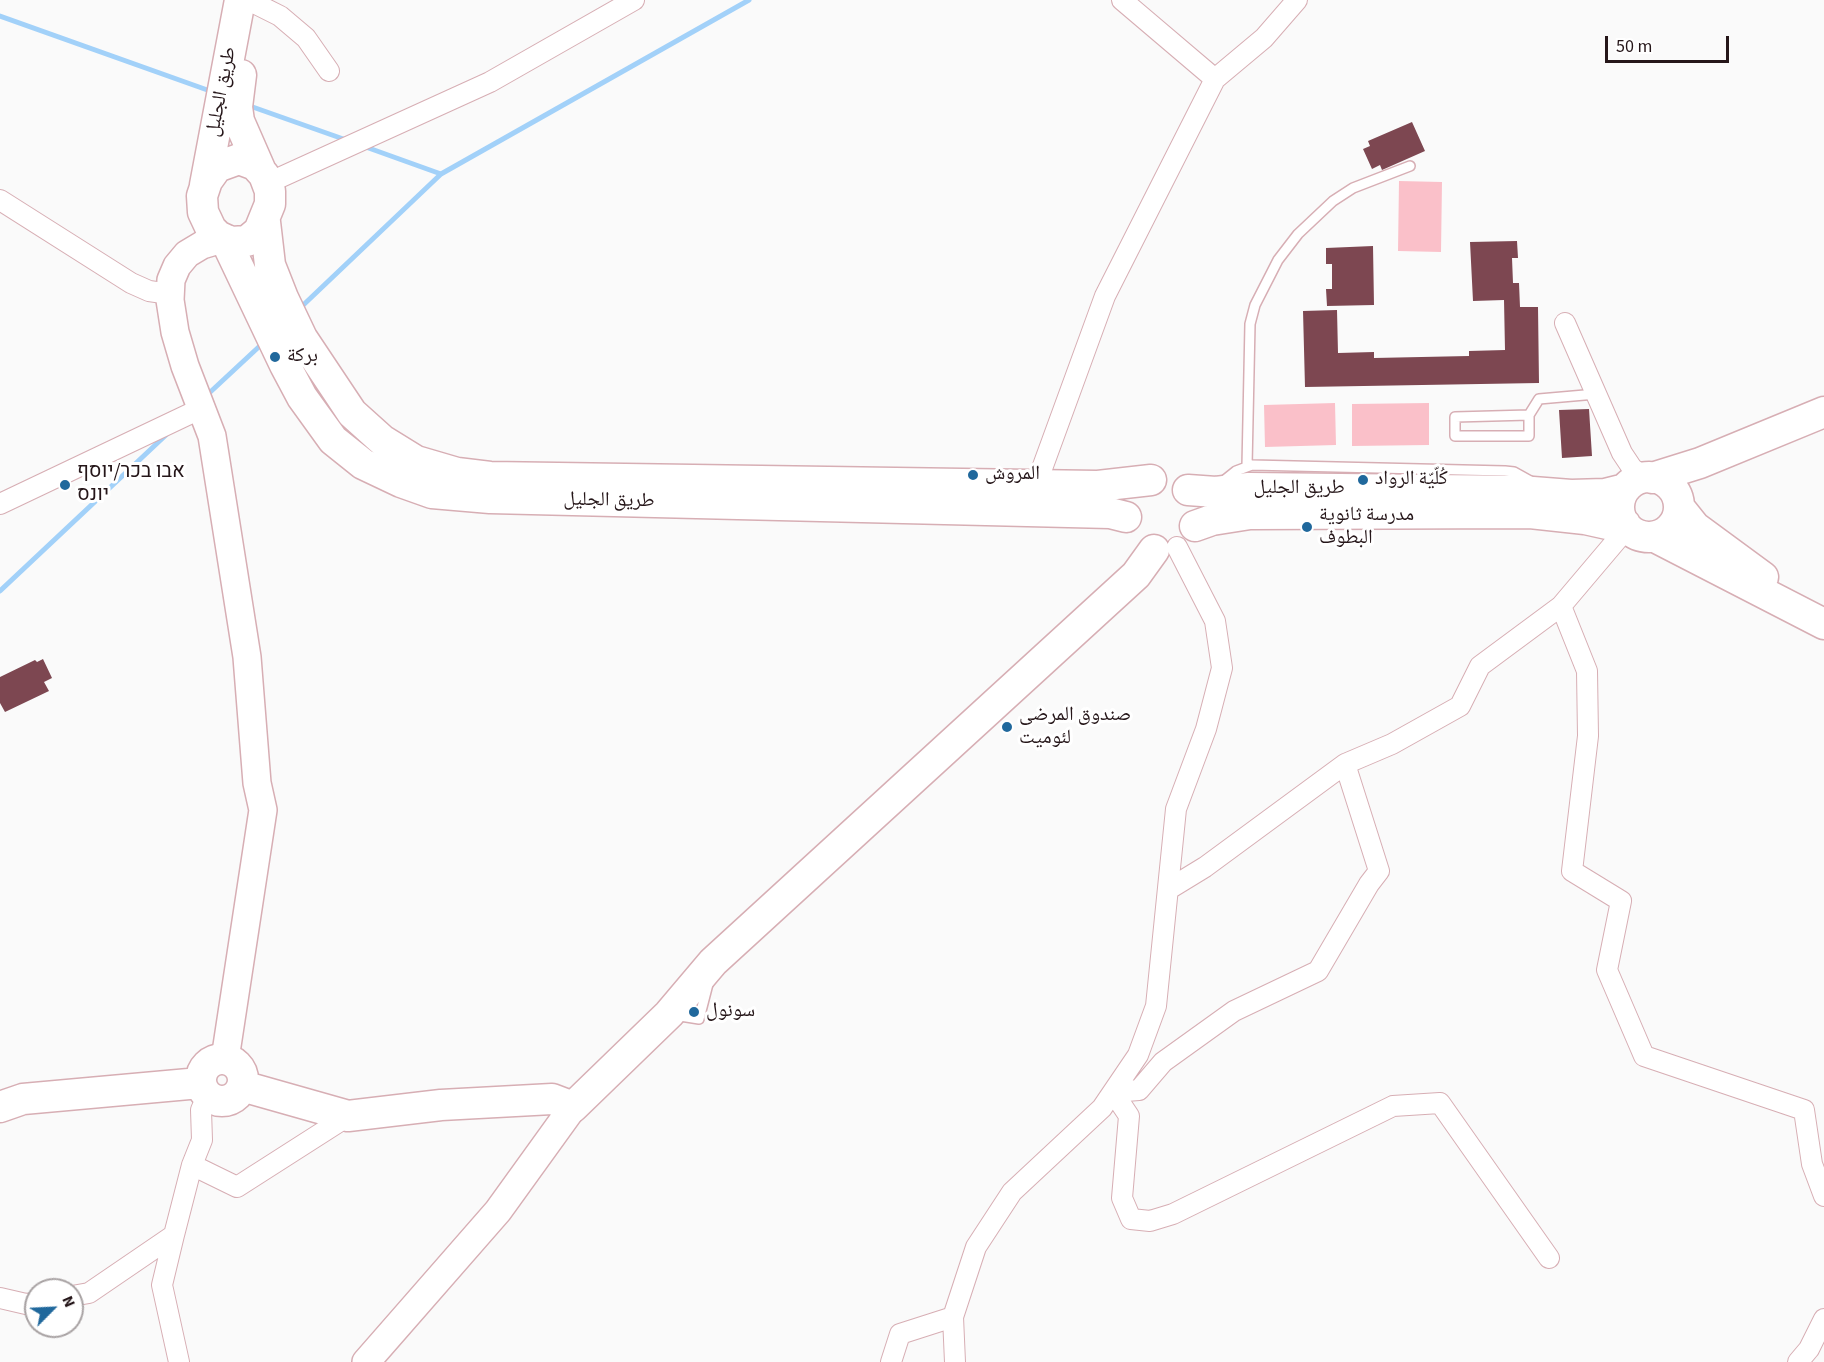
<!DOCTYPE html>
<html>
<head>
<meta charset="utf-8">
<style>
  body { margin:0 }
  #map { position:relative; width:1824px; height:1362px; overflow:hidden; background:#fafafa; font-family:"Source Sans 3",sans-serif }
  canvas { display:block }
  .north { position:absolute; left:24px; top:1278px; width:60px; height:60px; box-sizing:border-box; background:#fff; border:2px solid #a8a2a3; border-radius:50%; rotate:66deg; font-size:16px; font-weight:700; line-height:24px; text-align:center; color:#251619 }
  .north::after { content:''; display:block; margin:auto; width:21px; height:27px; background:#20689c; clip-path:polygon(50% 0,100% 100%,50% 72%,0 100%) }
  .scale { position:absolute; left:1605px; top:36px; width:124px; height:27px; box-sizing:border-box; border:3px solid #251619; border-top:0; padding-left:8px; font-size:18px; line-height:21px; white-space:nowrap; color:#251619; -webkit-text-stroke:4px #fff; paint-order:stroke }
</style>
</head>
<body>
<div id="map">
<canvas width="1824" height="1362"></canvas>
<div class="north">N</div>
<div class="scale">50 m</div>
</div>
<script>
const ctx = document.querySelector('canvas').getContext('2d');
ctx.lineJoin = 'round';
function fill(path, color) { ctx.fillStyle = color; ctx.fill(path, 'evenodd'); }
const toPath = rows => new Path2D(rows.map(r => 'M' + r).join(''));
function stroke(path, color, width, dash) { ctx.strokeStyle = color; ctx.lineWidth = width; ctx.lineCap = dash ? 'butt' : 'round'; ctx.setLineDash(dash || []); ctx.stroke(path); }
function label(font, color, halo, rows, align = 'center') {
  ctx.font = font + ' "Source Sans 3","Noto Naskh Arabic",Heebo,sans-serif'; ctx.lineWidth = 6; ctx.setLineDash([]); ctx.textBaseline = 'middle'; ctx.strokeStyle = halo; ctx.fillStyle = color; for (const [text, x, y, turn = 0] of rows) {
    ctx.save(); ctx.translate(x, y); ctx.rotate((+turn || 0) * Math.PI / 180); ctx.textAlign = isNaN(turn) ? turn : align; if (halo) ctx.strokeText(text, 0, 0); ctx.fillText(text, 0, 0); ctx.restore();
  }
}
fill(toPath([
  [1399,181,1442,182,1441,252,1398,251],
  [1335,403,1336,445,1265,447,1264,405],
  [1429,403,1429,445,1352,446,1352,404]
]), '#fac0c9');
stroke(toPath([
  [0,16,213,92],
  [247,105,349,141],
  [363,146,441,174],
  [298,310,441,174,749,0],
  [206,396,263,343],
  [0,591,167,434]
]), '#a2d1f9', 5);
fill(toPath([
  [1412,122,1425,151,1382,170,1380,165,1372,169,1363,149,1370,146,1368,141],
  [1517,241,1518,258,1512,258,1513,283,1519,283,1520,307,1538,307,1539,383,1305,387,1303,311,1337,310,1338,353,1374,352,1374,358,1469,356,1469,351,1505,350,1504,300,1473,301,1470,242],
  [1373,246,1374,305,1327,306,1326,289,1332,289,1332,264,1326,264,1326,248],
  [1589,409,1592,456,1562,458,1559,410],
  [43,659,52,678,44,682,49,691,5,712,0,703,0,677,35,660,37,662]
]), '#7d4751');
const lane = toPath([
  [1529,415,1529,436,1455,436,1455,417,1529,415,1539,399,1596,394],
  [1247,466,1250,324,1255,305,1278,260,1298,234,1333,201,1353,188,1410,166],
  [1221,483,1236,471,1252,465,1505,471,1514,472,1532,482],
  [674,1015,699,1019,708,984]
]);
const street = toPath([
  [254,3,280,16,306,38,329,71],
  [1215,79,1264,38,1297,0],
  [268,183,490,82,634,0],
  [0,200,131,283,149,291,170,294],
  [1565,323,1622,453,1632,468,1644,478],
  [1036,485,1105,296,1215,79,1122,0],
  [0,504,202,408],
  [1627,528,1561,606,1587,671,1588,736,1572,871,1621,901,1607,970,1644,1056,1804,1110,1812,1164,1824,1196],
  [1169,889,1205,867,1345,764],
  [192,1165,237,1187,348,1116],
  [174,1235,162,1285,179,1362],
  [1549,1258,1440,1103,1393,1106,1173,1214,1150,1221,1131,1219,1122,1198,1129,1116,1113,1092,1139,1090,1163,1062,1234,1011,1318,971,1369,884,1379,871,1345,764,1392,744,1460,706,1480,666,1561,606],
  [72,1296,89,1293,174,1235,192,1165,202,1140,201,1110,207,1096],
  [0,1298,26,1304,36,1303],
  [891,1362,900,1334,953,1317],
  [955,1362,953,1317,976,1247,1012,1192,1102,1108,1138,1055,1156,1006,1176,809,1206,729,1222,668,1215,621,1177,547],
  [1798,1362,1809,1349,1824,1319]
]);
const secondary = toPath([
  [222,239,202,245,187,254,177,266,171,280,170,300,175,332,185,366,212,436,247,657,257,783,263,810,225,1059],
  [366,1362,498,1211,573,1107]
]);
const primary = toPath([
  [241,75,237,107,239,121,260,169],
  [239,159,255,165,264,175,270,191,270,204,259,231,247,241,231,242,218,236,211,229,203,212,202,196,207,181,217,167,239,159],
  [205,185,240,0],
  [265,222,270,265,283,298,302,338,352,413,382,440,416,461,457,473,490,477,1098,486,1151,480],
  [226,241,285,365,302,397,333,440,363,464,401,482,432,493,490,498,1110,513,1126,517],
  '1619 507a30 30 0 1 1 60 0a30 30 0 1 1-60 0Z',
  [1652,478,1700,463,1824,412],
  [1188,490,1216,492,1249,488,1520,491,1571,495,1605,494,1625,489],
  [1679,507,1695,527,1763,577],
  [1195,526,1212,520,1250,514,1530,513,1585,519,1612,525,1625,524],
  [1655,537,1824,624],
  '201 1080a21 21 0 1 1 42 0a21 21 0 1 1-42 0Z',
  [242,1086,348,1116,441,1105,552,1099,573,1107,669,1014,713,962,1136,575,1154,550],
  [0,1107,23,1099,200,1083]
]);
stroke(lane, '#d7aeb4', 12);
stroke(street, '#d7aeb4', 22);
stroke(secondary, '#d7aeb4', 30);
stroke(primary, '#d7aeb4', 33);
stroke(lane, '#fff', 9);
stroke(street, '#fff', 20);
stroke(secondary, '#fff', 27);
stroke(primary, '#fff', 30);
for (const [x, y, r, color] of [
  [275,357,6,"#20689c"],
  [973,475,6,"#20689c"],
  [1363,480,6,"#20689c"],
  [65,485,6,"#20689c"],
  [1307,527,6,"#20689c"],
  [1007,727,6,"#20689c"],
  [694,1012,6,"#20689c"]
]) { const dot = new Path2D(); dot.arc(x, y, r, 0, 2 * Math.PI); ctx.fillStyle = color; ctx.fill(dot); stroke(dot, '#fff', 2); }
label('20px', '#251619', '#fff', [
  ["طريق الجليل",222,92,-79],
  ["طريق الجليل",1299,489],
  ["طريق الجليل",609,501,1]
]);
label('20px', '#251619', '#fff', [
  ["بركة",287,357],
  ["אבו בכר/יוסף",77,473],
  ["יונס",77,496],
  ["المروش",985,475],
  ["كُلّيّة الرواد",1375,480],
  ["مدرسة ثانوية",1319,516],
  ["البطوف",1319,539],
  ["صندوق المرضى",1019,716],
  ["لئوميت",1019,739],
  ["سونول",706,1012]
], 'left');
</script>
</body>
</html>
